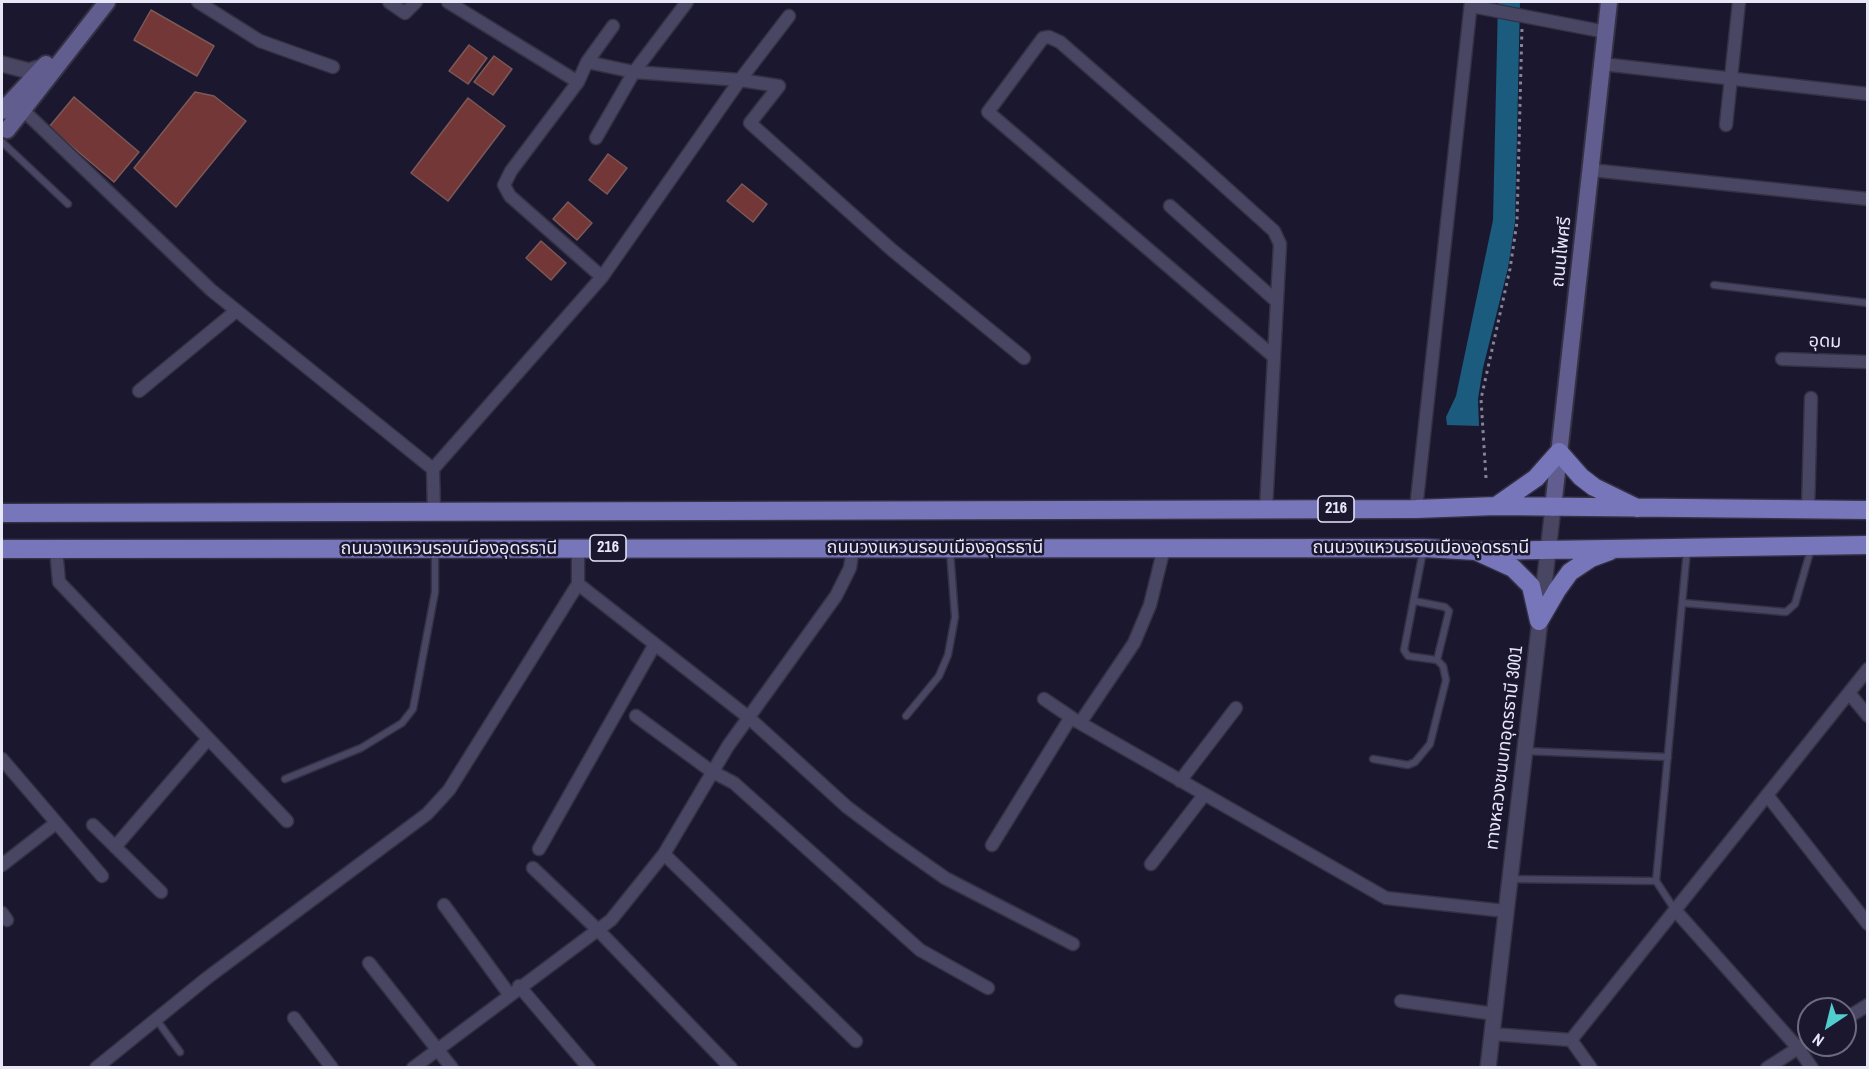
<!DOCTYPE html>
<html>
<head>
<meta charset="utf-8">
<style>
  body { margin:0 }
  #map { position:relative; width:1869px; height:1069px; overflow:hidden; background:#1a172f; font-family:"Archivo Narrow",sans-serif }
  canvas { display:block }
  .frame { position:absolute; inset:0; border:3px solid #e8e7f8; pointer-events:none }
  .north { position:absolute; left:1797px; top:997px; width:60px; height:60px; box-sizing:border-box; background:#1a172f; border:2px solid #6c6a7f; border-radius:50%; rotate:215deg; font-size:16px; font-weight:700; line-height:24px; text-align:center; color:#e8e7f8 }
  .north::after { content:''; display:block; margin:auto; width:21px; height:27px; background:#52cdce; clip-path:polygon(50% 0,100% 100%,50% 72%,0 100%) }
</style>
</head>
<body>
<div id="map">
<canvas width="1869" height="1069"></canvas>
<div class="frame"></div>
<div class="north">N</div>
</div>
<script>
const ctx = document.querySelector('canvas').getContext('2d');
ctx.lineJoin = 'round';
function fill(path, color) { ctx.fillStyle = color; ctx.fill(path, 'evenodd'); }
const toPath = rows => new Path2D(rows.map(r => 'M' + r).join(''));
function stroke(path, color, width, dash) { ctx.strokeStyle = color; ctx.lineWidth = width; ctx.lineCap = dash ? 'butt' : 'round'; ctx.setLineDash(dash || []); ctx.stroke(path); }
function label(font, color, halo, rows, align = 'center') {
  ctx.font = font + ' "Archivo Narrow","Noto Sans Thai",sans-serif'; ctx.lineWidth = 5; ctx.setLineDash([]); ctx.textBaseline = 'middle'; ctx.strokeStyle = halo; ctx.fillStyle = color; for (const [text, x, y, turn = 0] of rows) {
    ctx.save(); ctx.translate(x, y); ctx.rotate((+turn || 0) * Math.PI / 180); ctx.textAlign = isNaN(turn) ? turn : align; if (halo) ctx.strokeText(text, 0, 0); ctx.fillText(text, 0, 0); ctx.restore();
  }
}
fill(toPath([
  [1498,2,1520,2,1515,222,1508,268,1483,368,1478,399,1479,426,1447,425,1446,417,1456,396,1493,220]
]), '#1b5b7d');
const building = toPath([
  [151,10,214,46,197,76,134,40,151,10],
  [469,45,487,58,468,84,449,71,469,45],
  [494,56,512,69,493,95,474,82,494,56],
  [195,92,214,96,246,121,176,207,134,168,195,92],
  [74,97,139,152,114,182,49,127,74,97],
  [468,98,505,126,448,201,411,173,468,98],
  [608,154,627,168,607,194,589,180,608,154],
  [742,184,767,204,753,222,727,201,742,184],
  [568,202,592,223,577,240,553,219,568,202],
  [541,241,566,263,551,280,526,258,541,241]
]);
fill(building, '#733737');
stroke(building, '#7c5957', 1.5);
const service = toPath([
  [2,142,68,204],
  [1714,285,1868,303],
  [1414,601,1445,607,1449,611,1437,660,1408,656,1404,650,1423,551],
  [1684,603,1786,612,1795,604,1811,549],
  [906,716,939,676,948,655,955,617,950,551],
  [1525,751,1668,757],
  [1373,759,1408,765,1415,762,1430,744,1446,680,1443,666,1437,660],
  [285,779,361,748,402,723,413,709,435,592,435,552],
  [1509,879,1656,881,1675,910],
  [1656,881,1687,550],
  [156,1019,180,1052]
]);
const minor = toPath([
  [198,2,260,41,333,67],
  [389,2,405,13,416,2],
  [448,2,578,82,587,62,613,26],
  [1471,6,1606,32],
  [587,62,634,72,740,80,779,86,750,123,892,250,1024,358],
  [1602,64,1868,94],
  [578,82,511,171,504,185,510,196,602,277],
  [23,110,211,290,433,469,434,512],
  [1726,125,1739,2],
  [596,138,634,72,687,2],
  [1591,170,1868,199],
  [1170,206,1275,300],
  [1782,359,1868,362],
  [139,391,236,311],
  [433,469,602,277,740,80,789,16],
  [1266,509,1280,244,1274,231,1193,158,1060,42,1049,37,1043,38,988,112,1273,356],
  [1416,509,1471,2],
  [1808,510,1811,398],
  [1164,548,1150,605,1134,643,1080,723,1386,898,1505,911],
  [56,549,59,582,287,821],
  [578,584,748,717,847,807,891,840,945,878,1073,944],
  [1849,693,1868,716],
  [1044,699,1078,722],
  [636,716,711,771,734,783,920,950,988,988],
  [2,759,102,876],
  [1180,781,1236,708],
  [1767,795,1868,924],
  [93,825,161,892],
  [992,845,1071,717],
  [115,847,208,739],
  [539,849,655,644],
  [664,854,856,1041],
  [1151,864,1204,795],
  [2,865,56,823],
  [533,868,598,930,731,1068],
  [444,905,509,994],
  [1675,910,1798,1048,1812,1068],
  [2,913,7,920],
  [369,963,452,1068],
  [519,986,589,1068],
  [1401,1001,1495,1014],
  [294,1018,332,1068],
  [1845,1019,1868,1005],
  [1492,1034,1571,1040,1868,669],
  [1571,1040,1591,1068],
  [96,1068,207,978,427,814,449,790,578,584,578,548],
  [413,1068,611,920,664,854,728,746,836,596,850,568,853,548],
  [1767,1068,1809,1041]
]);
const tertiary = toPath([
  [2,64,29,71,44,66],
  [1488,1068,1553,508]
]);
const secondary = toPath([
  [2,111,46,64],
  [7,130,107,2],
  [1553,508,1609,2]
]);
const primary = toPath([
  [1496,506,1536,478,1559,452,1581,477,1594,487,1637,508],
  [2,513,1416,509,1496,506,1868,510],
  [2,549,1424,548,1476,551,1868,545],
  [1478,552,1513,568,1531,586,1539,621],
  [1539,621,1557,590,1570,572,1591,558,1610,551]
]);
stroke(service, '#333143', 9);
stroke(minor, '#333143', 15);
stroke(tertiary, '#333143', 18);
stroke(secondary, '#333143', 20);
stroke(primary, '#333143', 21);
stroke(toPath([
  [1486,478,1481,399,1510,269,1517,222,1522,27]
]), '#868498', 3, [3, 4.5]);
stroke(service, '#494663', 6);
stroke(minor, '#494663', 12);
stroke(tertiary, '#494663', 15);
stroke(secondary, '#615e8f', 16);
stroke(primary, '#7876bb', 18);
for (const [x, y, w] of [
  [1336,509,36],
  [608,548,36]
]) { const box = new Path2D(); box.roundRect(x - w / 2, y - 13, w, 26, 4.5); ctx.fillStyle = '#1a172f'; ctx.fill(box); stroke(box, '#e8e7f8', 1.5); }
label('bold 16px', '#e8e7f8', null, [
  ["216",1336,509],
  ["216",608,548]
]);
label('18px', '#e8e7f8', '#1a172f', [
  ["ถนนโพศรี",1562,252,-84],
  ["อุดม",1825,342,2],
  ["ถนนวงแหวนรอบเมืองอุดรธานี",935,548],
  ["ถนนวงแหวนรอบเมืองอุดรธานี",1421,548],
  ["ถนนวงแหวนรอบเมืองอุดรธานี",449,549],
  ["ทางหลวงชนบทอุดรธานี 3001",1505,748,-83]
]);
</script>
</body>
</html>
